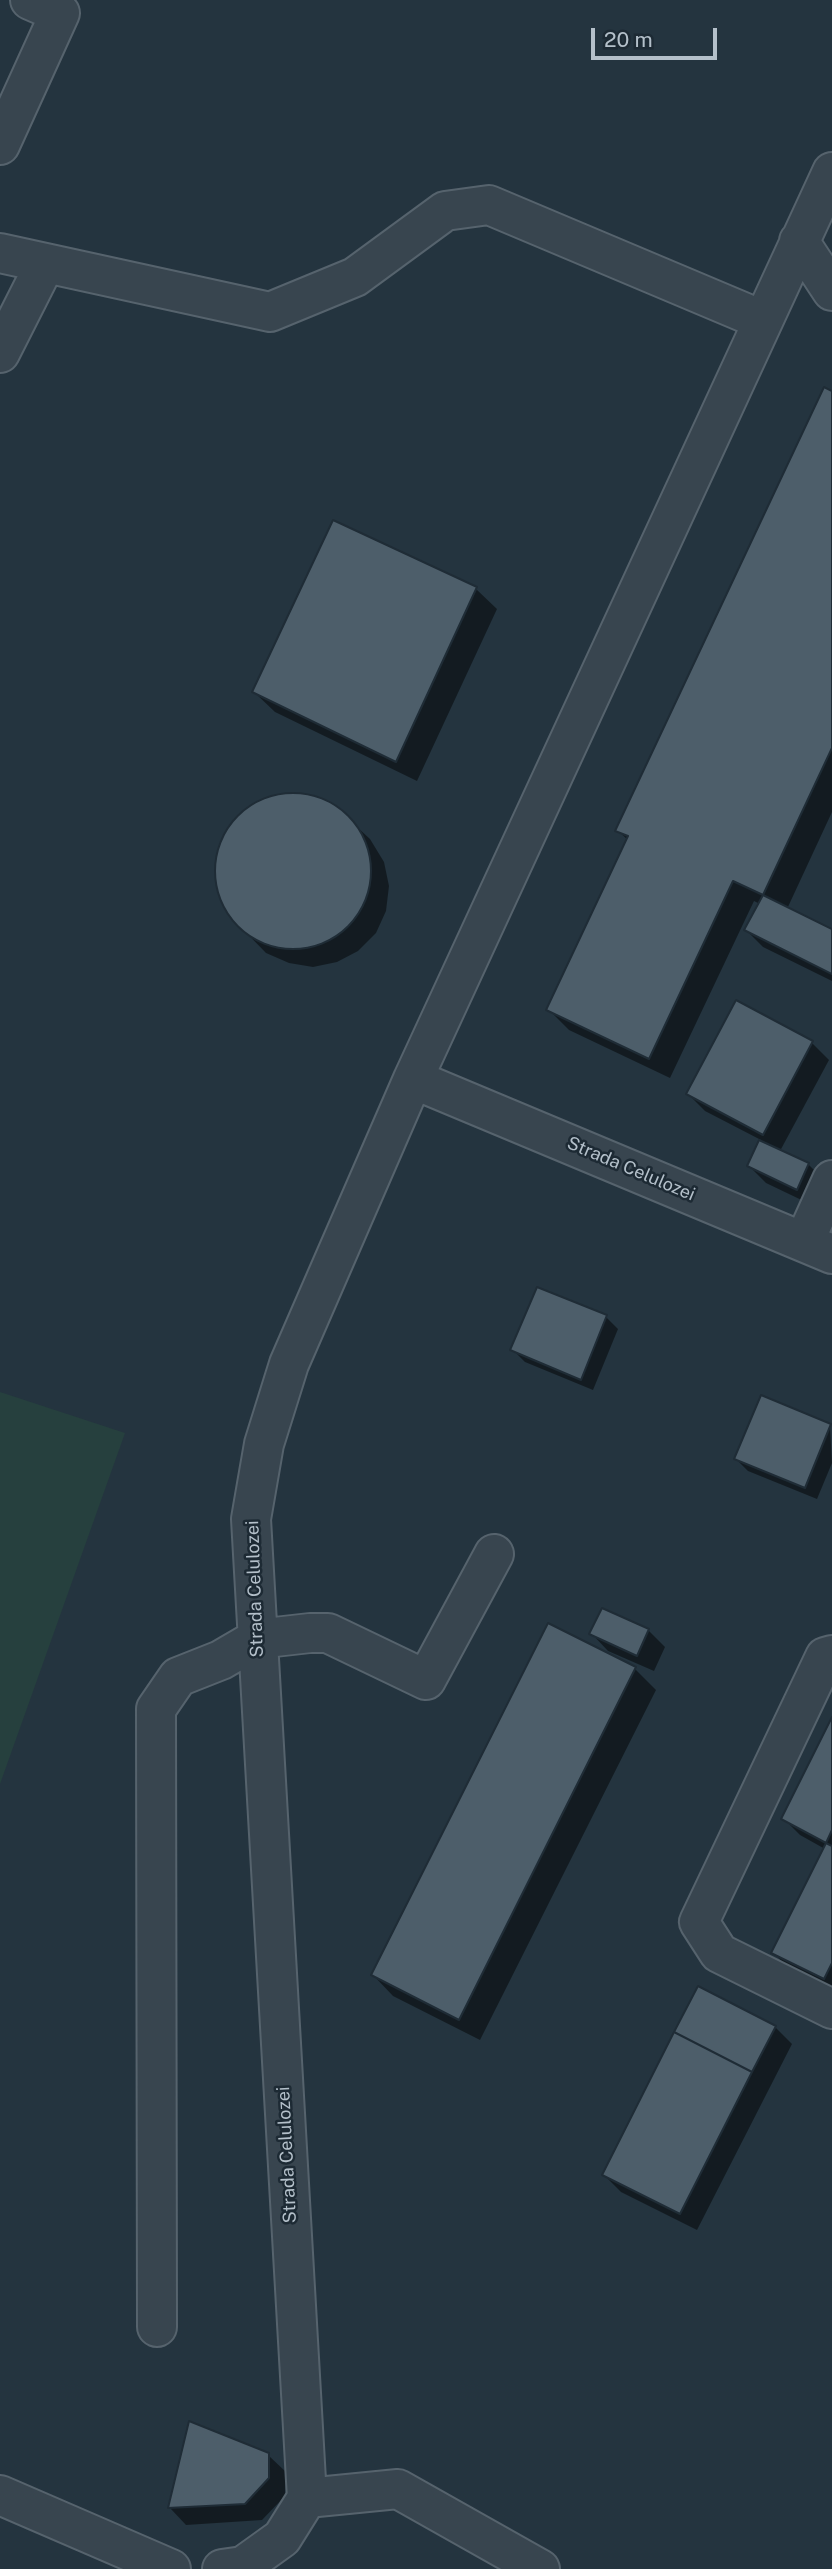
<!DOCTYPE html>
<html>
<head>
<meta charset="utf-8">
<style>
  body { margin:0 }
  #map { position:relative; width:832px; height:2569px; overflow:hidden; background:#24343f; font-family:"Public Sans",sans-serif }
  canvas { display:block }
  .scale { position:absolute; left:591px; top:28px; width:126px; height:32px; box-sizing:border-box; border:4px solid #b4c0ca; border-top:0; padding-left:9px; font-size:21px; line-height:24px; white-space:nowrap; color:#b4c0ca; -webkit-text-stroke:5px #1d2a34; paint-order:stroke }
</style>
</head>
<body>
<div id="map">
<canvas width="832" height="2569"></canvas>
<div class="scale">20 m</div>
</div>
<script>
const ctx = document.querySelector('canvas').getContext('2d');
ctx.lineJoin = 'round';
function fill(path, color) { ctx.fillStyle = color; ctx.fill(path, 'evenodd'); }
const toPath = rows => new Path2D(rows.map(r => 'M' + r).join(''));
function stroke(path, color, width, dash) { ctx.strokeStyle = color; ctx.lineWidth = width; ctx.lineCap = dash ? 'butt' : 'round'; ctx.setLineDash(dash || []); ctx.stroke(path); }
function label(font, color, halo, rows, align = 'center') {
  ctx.font = font + ' "Public Sans",sans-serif'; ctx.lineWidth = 5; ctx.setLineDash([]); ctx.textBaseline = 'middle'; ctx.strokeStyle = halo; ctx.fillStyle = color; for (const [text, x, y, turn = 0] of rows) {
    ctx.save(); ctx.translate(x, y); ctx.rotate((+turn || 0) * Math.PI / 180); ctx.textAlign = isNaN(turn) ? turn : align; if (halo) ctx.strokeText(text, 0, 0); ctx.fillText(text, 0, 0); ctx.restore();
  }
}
fill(toPath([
  [0,1392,125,1433,0,1784]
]), '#26403e');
fill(toPath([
  [832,393,832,812,787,909,832,931,832,981,763,947,746,930,760,904,754,901,670,1078,569,1030,548,1009,628,840,617,830],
  [476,589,497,609,417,781,275,712,254,692],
  [281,795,307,795,332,804,370,839,384,862,389,886,386,911,376,933,358,951,337,962,313,967,289,963,266,953,231,917,220,895,216,869,221,843,235,820,256,804],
  [736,1003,812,1043,829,1060,780,1151,808,1164,825,1181,814,1206,766,1183,749,1166,761,1140,705,1111,688,1094],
  [538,1289,606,1317,618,1329,593,1390,525,1362,513,1350],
  [830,1426,832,1463,817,1499,748,1471,736,1459],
  [548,1625,635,1669,656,1690,480,2040,393,1996,373,1975],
  [648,1630,665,1647,654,1671,608,1651,592,1634],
  [832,1721,832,1990,790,1970,774,1953,825,1849,800,1835,783,1818],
  [775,2027,792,2044,697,2230,621,2192,604,2175],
  [268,2455,286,2472,285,2496,262,2520,186,2525,170,2508]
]), '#0007');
const building = toPath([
  [824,387,832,391,832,748,763,895,733,881,649,1059,546,1010,628,836,615,831,824,387],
  [333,520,477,587,396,762,252,692,333,520],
  '215 871a78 78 0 1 1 156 0a78 78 0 1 1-156 0Z',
  [763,895,832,929,832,974,744,930,763,895],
  [736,1000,813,1041,763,1135,686,1094,736,1000],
  [759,1140,809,1163,797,1190,747,1166,759,1140],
  [537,1287,607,1315,581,1380,510,1350,537,1287],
  [761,1395,831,1424,805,1488,734,1459,761,1395],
  [602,1608,649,1629,637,1656,589,1634,602,1608],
  [548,1623,636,1667,459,2020,371,1975,548,1623],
  [832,1717,832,1830,826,1843,781,1819,832,1717],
  [826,1843,832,1846,832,1963,824,1979,771,1953,826,1843],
  [698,1986,776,2026,752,2072,674,2032,698,1986],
  [674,2032,752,2072,680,2214,602,2175,674,2032],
  [189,2421,269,2453,269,2478,245,2504,168,2508,189,2421]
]);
fill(building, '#4d5e6a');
stroke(building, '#1f2c36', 2);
const minor = toPath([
  [0,145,60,13,30,0],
  [799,241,832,291],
  [0,253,270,312,355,277,445,211,489,205,762,320],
  [0,353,45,264],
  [413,1079,832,172],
  [804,1242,832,1180],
  [832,1655,825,1657,699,1922,719,1953,832,2009],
  [157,2327,156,1709,178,1677,221,1660,257,1639,310,1633,328,1633,426,1680,494,1554],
  [0,2495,171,2569],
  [307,2498,251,1519,264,1444,289,1364,413,1079,832,1254],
  [307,2498,398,2489,540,2569],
  [222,2569,243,2566,282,2538,307,2498]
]);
stroke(minor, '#56636d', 42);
stroke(minor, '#38454f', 38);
label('18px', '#b4c0ca', '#1d2a34', [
  ["Strada Celulozei",631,1169,23],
  ["Strada Celulozei",255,1589,-92],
  ["Strada Celulozei",287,2155,-93]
]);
</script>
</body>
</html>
